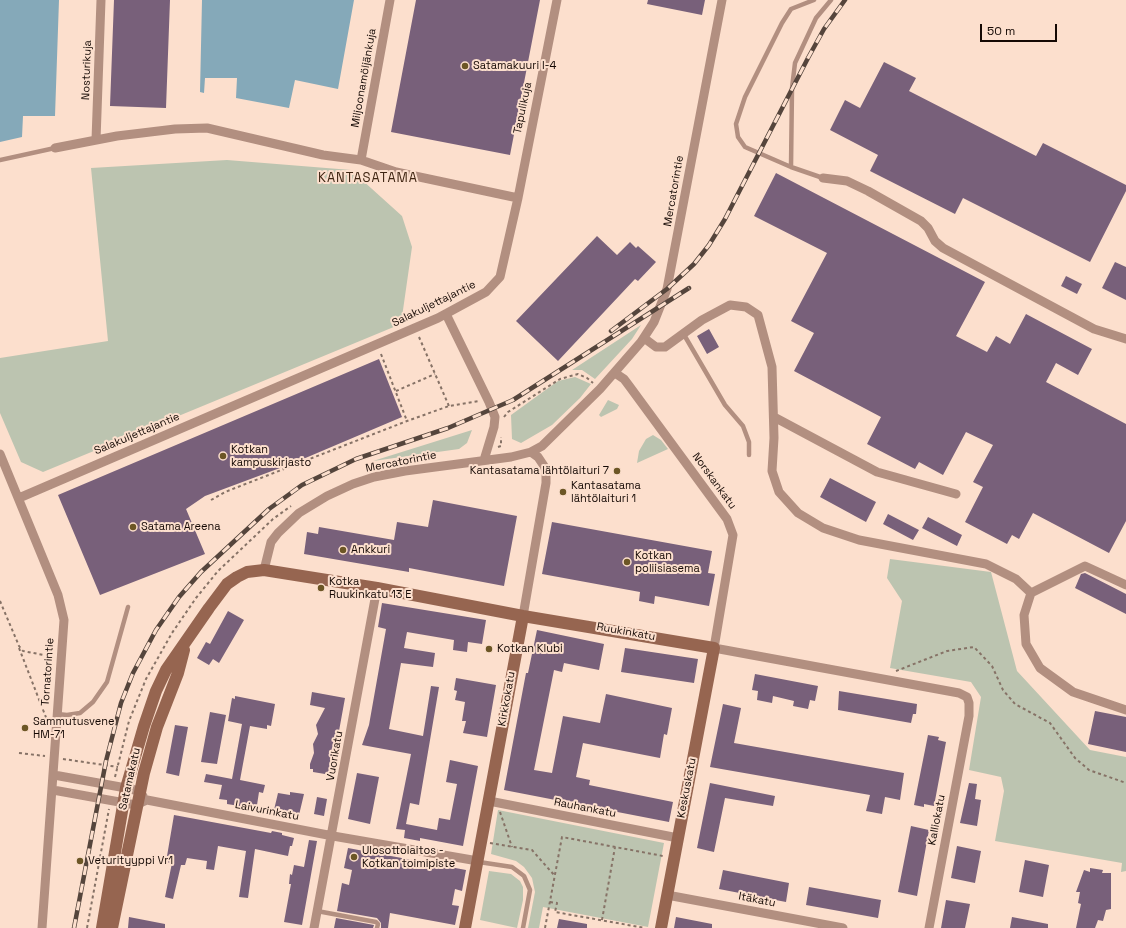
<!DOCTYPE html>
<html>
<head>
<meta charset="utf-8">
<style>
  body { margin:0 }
  #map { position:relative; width:1126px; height:928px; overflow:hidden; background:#fcdfcd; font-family:"Space Grotesk",sans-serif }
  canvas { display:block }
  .scale { position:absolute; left:980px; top:24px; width:77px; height:18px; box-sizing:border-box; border:2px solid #150904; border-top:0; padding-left:5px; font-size:12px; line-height:14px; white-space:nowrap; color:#150904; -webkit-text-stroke:3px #fcdfcd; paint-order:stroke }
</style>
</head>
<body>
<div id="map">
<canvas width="1126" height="928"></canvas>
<div class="scale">50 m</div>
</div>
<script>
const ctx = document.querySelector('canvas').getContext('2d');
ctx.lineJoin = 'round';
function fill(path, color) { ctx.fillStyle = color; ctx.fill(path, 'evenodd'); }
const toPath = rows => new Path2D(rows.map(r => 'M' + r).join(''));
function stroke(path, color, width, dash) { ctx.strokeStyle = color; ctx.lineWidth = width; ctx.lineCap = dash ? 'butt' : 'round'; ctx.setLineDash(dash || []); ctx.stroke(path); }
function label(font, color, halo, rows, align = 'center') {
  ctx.font = font + ' "Space Grotesk",sans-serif'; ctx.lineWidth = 4; ctx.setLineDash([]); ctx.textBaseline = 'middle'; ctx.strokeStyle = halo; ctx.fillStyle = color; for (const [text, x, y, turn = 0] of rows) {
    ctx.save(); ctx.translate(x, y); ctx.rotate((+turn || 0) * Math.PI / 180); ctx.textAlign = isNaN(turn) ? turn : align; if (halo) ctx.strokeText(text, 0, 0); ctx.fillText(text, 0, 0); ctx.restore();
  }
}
fill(toPath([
  [227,160,351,170,402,216,412,247,401,324,43,472,21,462,0,413,0,358,108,341,91,168],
  [641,325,632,339,595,379,582,370,572,370],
  [575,377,591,384,580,398,552,425,521,443,512,439,511,415,558,381],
  [608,400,619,405,617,409,601,417,599,415],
  [472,430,467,443,459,449,373,461],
  [653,435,661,440,668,449,637,463,639,451,646,439],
  [890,559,991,572,1017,671,1090,750,1126,757,1126,871,1121,872,1122,863,995,841,1004,791,1001,777,969,770,981,697,971,682,890,668,902,601,887,578],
  [498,810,664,843,648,927,543,907,539,928,528,928,535,892,532,878,524,867,516,861,491,854],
  [489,871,511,874,520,881,523,887,523,900,517,928,480,920]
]), '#bcc4b0');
fill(toPath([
  [0,0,59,0,55,116,23,116,22,137,0,142],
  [202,0,354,0,338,89,295,80,289,108,236,98,237,78,205,78,204,93,200,92]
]), '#85a9b9');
fill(toPath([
  [114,0,170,0,166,108,110,106],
  [416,0,540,0,510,155,391,132],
  [648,0,705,0,702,15,647,4],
  [884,62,916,78,909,91,1036,156,1043,143,1126,185,1126,191,1090,262,963,198,955,214,870,171,878,155,830,130,845,100,860,108],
  [776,173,985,282,956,336,987,352,996,336,1010,344,1026,314,1092,349,1078,375,1056,363,1046,382,1126,424,1126,521,1109,553,1033,513,1019,539,1012,535,1007,544,965,522,983,487,973,482,993,445,966,432,943,475,919,462,915,469,867,444,881,417,794,371,814,333,791,321,827,253,754,216],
  [597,236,617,255,630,242,636,248,638,246,656,262,638,281,635,279,558,361,516,321],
  [1115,262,1126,267,1126,300,1102,288],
  [1066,276,1082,284,1077,294,1061,286],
  [709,329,719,347,707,354,697,336],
  [379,359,402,417,296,462,205,496,186,509,205,554,100,595,58,495],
  [830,478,876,502,866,522,820,497],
  [433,500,517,516,504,586,409,568,409,572,304,554,307,532,318,534,319,527,394,540,397,522,428,527],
  [888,514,919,530,913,540,883,524],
  [928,517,962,535,957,546,922,528],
  [552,522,712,551,708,573,715,574,709,606,655,596,654,604,639,601,640,592,542,574],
  [1085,573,1126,594,1126,614,1075,588,1081,574],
  [382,603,486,620,482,644,468,642,467,652,453,650,454,640,407,632,404,648,435,653,433,667,401,663,389,729,423,736,431,686,439,687,419,805,410,803,406,824,437,830,439,818,450,820,457,784,446,782,450,760,478,766,463,846,420,838,420,841,404,838,405,830,396,829,411,754,362,745,369,725,386,629,378,627],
  [228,611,244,620,219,663,213,659,209,665,197,658,206,642,210,644],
  [537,630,604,644,599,670,564,663,562,672,554,670,534,770,552,773,563,716,600,723,606,694,672,708,667,735,664,734,660,758,583,743,576,777,590,780,589,785,673,802,669,822,504,790,526,673,528,673],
  [625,648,698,659,694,683,621,672],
  [755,674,818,686,815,701,810,700,808,709,793,706,794,701,773,696,772,703,757,700,758,691,752,690],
  [456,678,496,685,487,737,463,733,466,721,462,721,465,702,455,700,457,691,454,690],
  [839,691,917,704,916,714,913,714,911,723,838,710],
  [312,692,345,698,331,775,313,772,313,769,310,769,310,764,314,753,313,744,318,734,316,725,325,708,310,705],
  [235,696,275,704,271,726,267,725,267,729,250,726,240,780,265,785,263,793,259,792,257,805,253,805,252,808,227,804,227,800,219,799,222,785,204,782,206,774,232,779,242,724,228,721,232,698,235,699],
  [723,704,741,708,734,743,904,773,900,800,885,797,882,814,866,811,870,795,710,767],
  [1095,711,1126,717,1126,752,1088,744],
  [210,712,226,715,217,764,201,762],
  [175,725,188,727,179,776,166,773],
  [928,735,939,737,938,740,946,742,934,806,924,804,924,807,914,805],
  [357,773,379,777,370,824,348,819],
  [710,783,775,796,773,806,725,798,714,852,697,848],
  [969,783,977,784,975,799,981,800,977,826,960,823],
  [290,792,304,794,299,815,274,810,278,793,290,795],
  [317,797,327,799,324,816,314,814],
  [174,815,271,833,272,831,282,833,282,835,294,838,292,846,290,846,288,856,255,849,248,898,239,897,246,851,218,846,214,870,206,869,207,861,187,858,185,865,181,865,173,899,165,897,172,863,166,862],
  [911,826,929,830,917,896,898,892],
  [309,840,317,841,302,925,284,922,291,884,289,884,290,874,292,875,294,865,304,867],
  [957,846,981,851,975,883,951,878],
  [348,848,466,870,462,891,455,889,452,905,459,906,455,925,390,913,388,928,381,928,381,923,377,918,337,911,342,883,349,885,352,870,344,868],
  [1025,860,1049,865,1043,897,1019,892],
  [1090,868,1103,870,1102,873,1111,873,1111,909,1106,910,1103,921,1098,920,1095,928,1076,928,1081,904,1078,903,1080,892,1076,892,1084,870,1090,872],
  [723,870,789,883,786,902,719,889],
  [809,887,881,900,878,918,806,905],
  [946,900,970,904,965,928,941,928],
  [129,917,165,924,165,928,128,928],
  [676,917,712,924,712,928,674,928],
  [1012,917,1048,924,1048,928,1010,928],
  [336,918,374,925,373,928,334,928],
  [559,919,587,924,587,928,557,928]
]), '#78607a');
stroke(toPath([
  [419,337,449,406],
  [381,354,407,421],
  [396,391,435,374],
  [504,417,508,412,560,379,578,374,587,378,593,383],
  [498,447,501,446,501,437],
  [211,500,225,492,407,421,449,406,479,401],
  [0,601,19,646,23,651,49,656,51,660],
  [19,648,47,720],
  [896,671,947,651,974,647,992,666,1003,690,1015,704,1050,723,1075,758,1089,770,1126,783],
  [19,753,45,756],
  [63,759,118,767],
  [115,777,129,721,146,679,172,633,196,598,218,571,273,519,291,506],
  [500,812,512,847],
  [490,843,532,850,555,876],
  [550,902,557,903,555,912,645,928],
  [602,920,615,847],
  [87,928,109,809],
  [545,928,562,837,663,856]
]), '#867266', 2, [3, 3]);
stroke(toPath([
  [0,160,55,148],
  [791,167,745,147,738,137,736,124,745,97,782,23,791,9,814,0],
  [823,178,791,167,792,88,795,63,816,18,831,0],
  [683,333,725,405,743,426,749,442,749,455],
  [57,714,67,715,80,713,93,702,107,682,128,607],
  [479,862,512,867,524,876,530,890,523,928],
  [317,911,376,922,378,924,377,928]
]), '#b28f80', 4.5);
stroke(toPath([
  [96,140,101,0],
  [361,160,390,0],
  [823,178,847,181,868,191,921,221,928,228,935,241,943,248,1094,329,1126,339],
  [518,198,557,0],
  [446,314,489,402,495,417,494,427,484,460],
  [644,338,656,347,665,347,702,320,730,305,746,307,758,315,772,367,774,438,772,471,779,492,798,513,823,528,859,540,986,564,1016,579,1031,593,1085,566,1126,585],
  [615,373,624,379,630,387,727,519,733,535,714,648,959,693,967,697,969,703,969,716,929,928],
  [774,417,877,472,956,494],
  [0,454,58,595,64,620,42,928],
  [19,498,438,318,486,292,500,277,518,198,396,172,361,160,323,155,207,128,175,129,117,136,55,148],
  [264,570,271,542,278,533,299,513,327,496,353,484,374,477,405,471,511,457,531,452,542,446,600,389,641,342,654,322,667,289,722,0],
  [1031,593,1024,615,1026,644,1040,668,1073,692,1126,710],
  [523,616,546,483,546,471,544,466,538,457,531,452],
  [54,775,126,788,139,791,143,796],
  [53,790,136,805,147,800,333,836,478,861],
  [489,801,678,838],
  [667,895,843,928],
  [314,928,377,588]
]), '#b28f80', 9);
stroke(toPath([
  [102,928,126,788,144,726,156,691,166,670,209,608,227,584,237,577,247,572,264,570,377,588,523,616,714,648,661,928],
  [112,928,144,773,157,727,178,673,184,650],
  [465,928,523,616]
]), '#966550', 12);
const rail = toPath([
  [611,331,667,289,694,264,709,245,725,219,808,58,824,29,845,0],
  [74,928,106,761,121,703,133,673,156,630,179,597,201,572,269,509,302,485,356,459,448,428,513,400,689,288]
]);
stroke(rail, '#55453c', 4.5);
stroke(rail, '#fcdfcd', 3, [9]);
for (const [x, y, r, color] of [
  [465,66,4,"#6c5625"],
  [223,456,4,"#6c5625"],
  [617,471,4,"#6c5625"],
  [563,492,4,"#6c5625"],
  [133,527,4,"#6c5625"],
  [343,550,4,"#6c5625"],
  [627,562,4,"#6c5625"],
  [321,588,4,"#6c5625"],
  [489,649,4,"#6c5625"],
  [25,728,4,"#6c5625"],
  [354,857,4,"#6c5625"],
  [80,861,4,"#6c5625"]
]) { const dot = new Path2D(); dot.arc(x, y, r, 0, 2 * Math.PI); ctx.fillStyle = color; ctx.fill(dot); stroke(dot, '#fcdfcd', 1.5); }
label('11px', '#150904', '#fcdfcd', [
  ["Satamakuuri I-4",473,66],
  ["Kotkan",231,450],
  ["kampuskirjasto",231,463],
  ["Kantasatama lähtölaituri 7",609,471,"right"],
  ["Kantasatama",571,486],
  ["lähtölaituri 1",571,499],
  ["Satama Areena",141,527],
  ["Ankkuri",351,550],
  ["Kotkan",635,556],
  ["poliisiasema",635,569],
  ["Kotka",329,582],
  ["Ruukinkatu 13 E",329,595],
  ["Kotkan Klubi",497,649],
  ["Sammutusvene",33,722],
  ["HM-71",33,735],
  ["Ulosottolaitos -",362,851],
  ["Kotkan toimipiste",362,864],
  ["Veturityyppi Vr1",88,861]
], 'left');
label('11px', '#150904', '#fcdfcd', [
  ["Nosturikuja",87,70,-88],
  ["Miljoonamöljänkuja",364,78,-80],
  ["Tapulikuja",523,108,-78],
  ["Mercatorintie",674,191,-80],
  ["Salakuljettajantie",434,304,-26],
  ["Salakuljettajantie",137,434,-23],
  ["Mercatorintie",401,462,-11],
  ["Norskankatu",714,481,54],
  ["Ruukinkatu",626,632,10],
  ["Tornatorintie",48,672,-86],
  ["Kirkkokatu",507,699,-80],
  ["Vuorikatu",335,756,-80],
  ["Satamakatu",130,779,-77],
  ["Keskuskatu",687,788,-79],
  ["Rauhankatu",585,808,11],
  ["Laivurinkatu",267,811,11],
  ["Kalliokatu",937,820,-79],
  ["Itäkatu",757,900,11]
]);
ctx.letterSpacing = '1px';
label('13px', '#3f2512', '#fcdfcd', [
  ["KANTASATAMA",368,178]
]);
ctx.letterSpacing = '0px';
</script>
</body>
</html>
